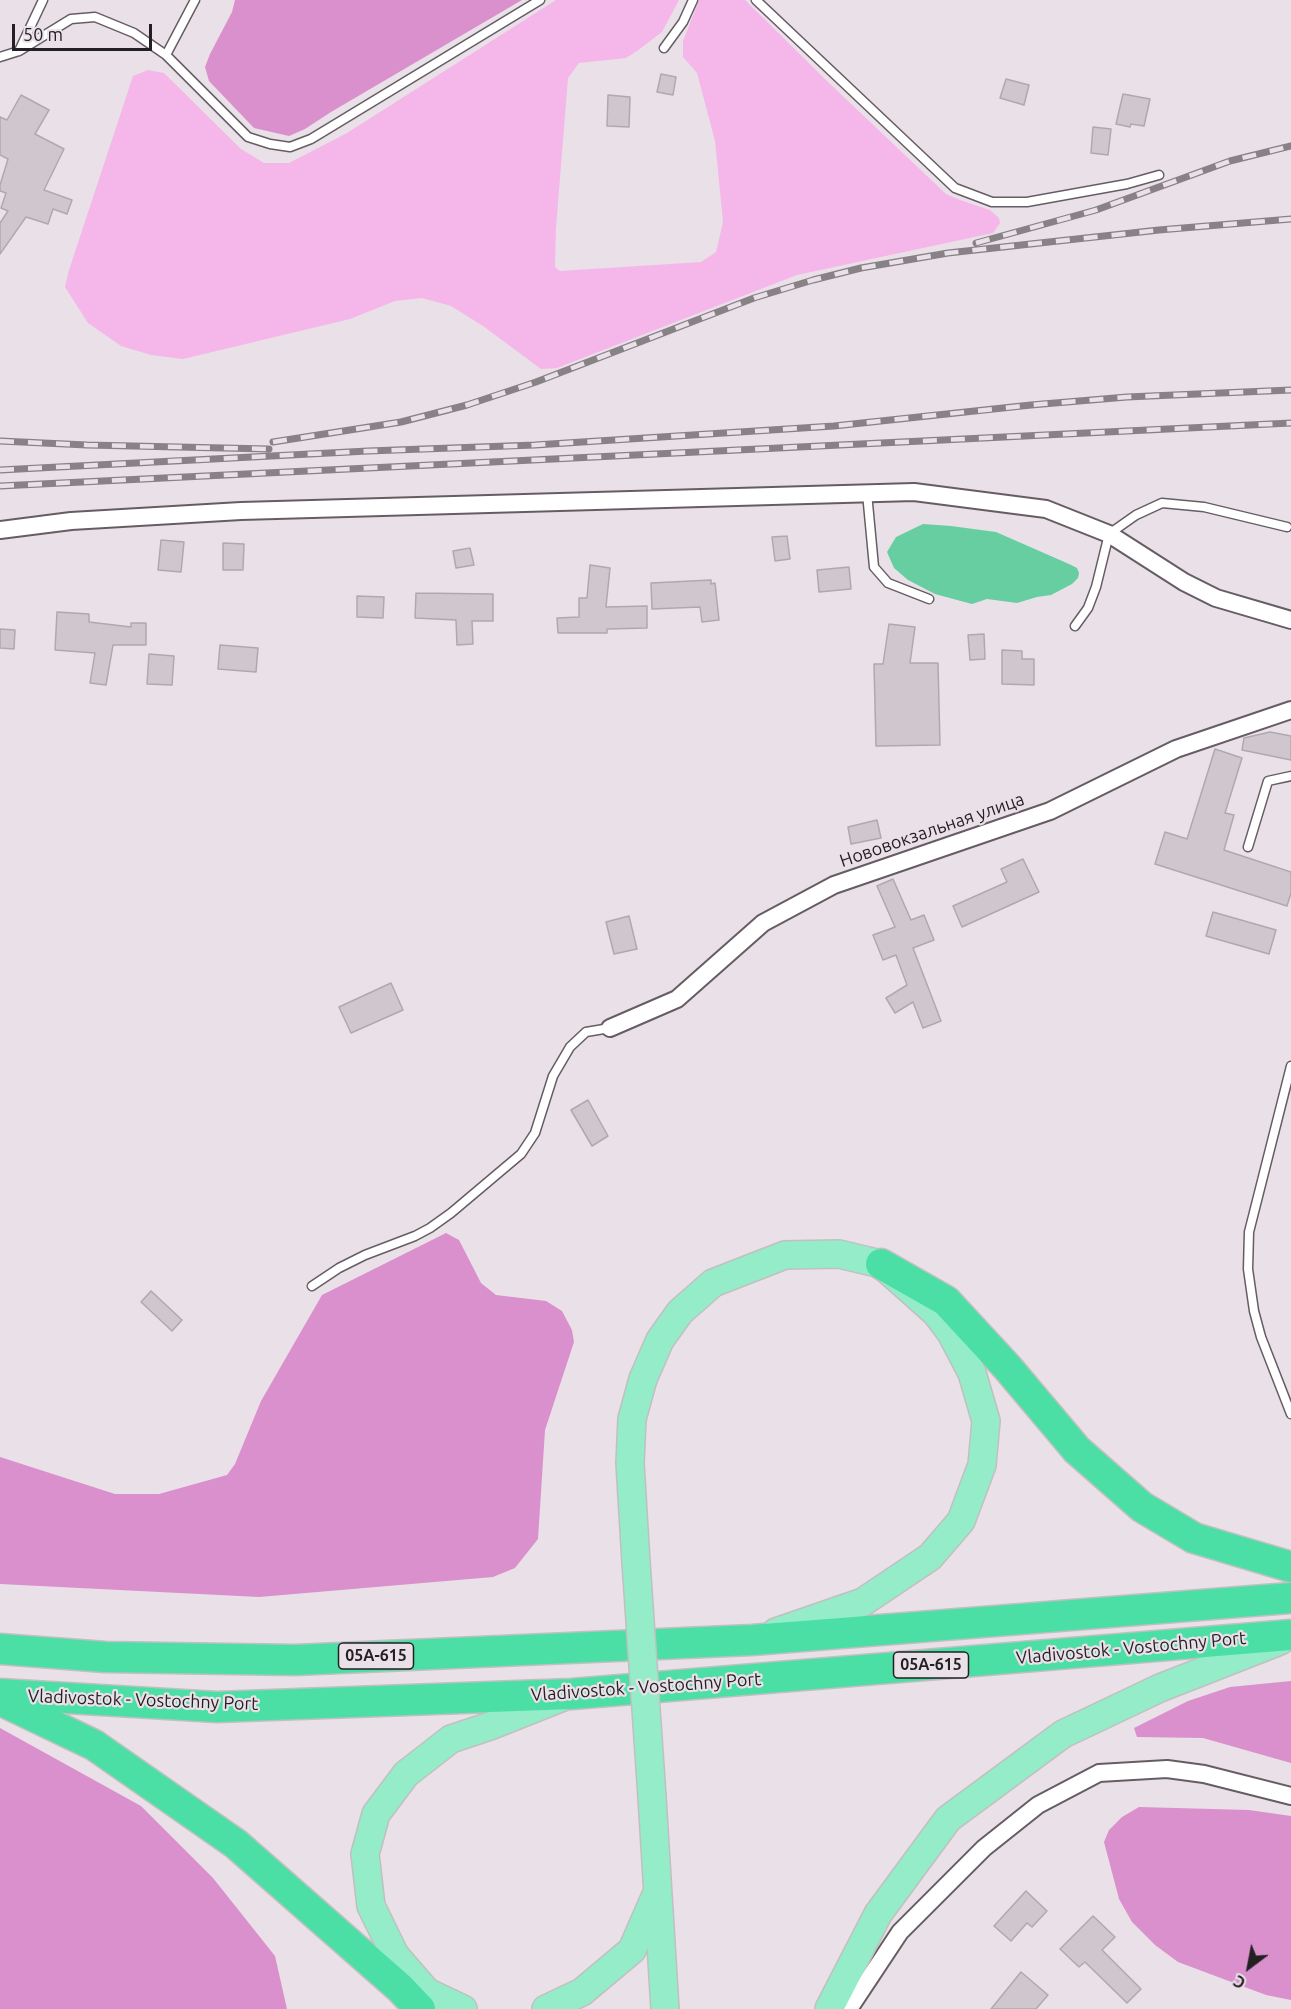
<!DOCTYPE html>
<html>
<head>
<meta charset="utf-8">
<style>
  body { margin:0 }
  #map { position:relative; width:1291px; height:2009px; overflow:hidden; background:#eae0e8; font-family:Ubuntu,sans-serif }
  canvas { display:block }
  .north { position:absolute; left:1219px; top:1937px; width:60px; height:60px; -webkit-text-stroke:4px #eae0e8; paint-order:stroke; rotate:212deg; font-size:16px; font-weight:700; line-height:24px; text-align:center; color:#231f22 }
  .north::after { content:''; display:block; margin:auto; width:21px; height:27px; background:#231f22; clip-path:polygon(50% 0,100% 100%,50% 72%,0 100%) }
  .scale { position:absolute; left:12px; top:24px; width:140px; height:27px; box-sizing:border-box; border:3px solid #231f22; border-top:0; padding-left:8px; font-size:18px; line-height:21px; white-space:nowrap; color:#231f22; -webkit-text-stroke:4px #eae0e8; paint-order:stroke }
</style>
</head>
<body>
<div id="map">
<canvas width="1291" height="2009"></canvas>
<div class="north">С</div>
<div class="scale">50 m</div>
</div>
<script>
const ctx = document.querySelector('canvas').getContext('2d');
ctx.lineJoin = 'round';
function fill(path, color) { ctx.fillStyle = color; ctx.fill(path, 'evenodd'); }
const toPath = rows => new Path2D(rows.map(r => 'M' + r).join(''));
function stroke(path, color, width, dash) { ctx.strokeStyle = color; ctx.lineWidth = width; ctx.lineCap = dash ? 'butt' : 'round'; ctx.setLineDash(dash || []); ctx.stroke(path); }
function label(font, color, halo, rows, align = 'center') {
  ctx.font = font + ' Ubuntu,sans-serif'; ctx.lineWidth = 4.5; ctx.setLineDash([]); ctx.textBaseline = 'middle'; ctx.strokeStyle = halo; ctx.fillStyle = color; for (const [text, x, y, turn = 0] of rows) {
    ctx.save(); ctx.translate(x, y); ctx.rotate((+turn || 0) * Math.PI / 180); ctx.textAlign = isNaN(turn) ? turn : align; if (halo) ctx.strokeText(text, 0, 0); ctx.fillText(text, 0, 0); ctx.restore();
  }
}
fill(toPath([
  [556,0,679,0,662,32,637,51,626,58,579,63,568,78,556,228,555,267,560,271,701,262,716,252,723,222,715,141,697,73,683,57,683,41,699,0,745,0,828,82,946,194,960,200,990,210,999,218,1000,223,993,233,797,275,557,368,541,369,483,326,451,306,422,298,395,301,350,319,183,359,151,355,121,346,88,323,65,287,69,270,133,76,148,70,164,73,241,149,264,163,289,163,347,133]
]), '#f5b7ea');
fill(toPath([
  [235,0,522,0,331,112,305,129,289,136,254,128,209,81,205,67,210,54,232,12],
  [446,1233,459,1240,481,1283,496,1295,546,1301,562,1311,572,1330,574,1342,545,1430,538,1539,515,1568,493,1577,259,1597,0,1584,0,1457,115,1494,159,1494,227,1475,235,1464,261,1401,322,1295],
  [1291,1681,1291,1763,1203,1738,1137,1737,1134,1728,1188,1701,1230,1687],
  [0,1728,141,1806,213,1878,275,1956,287,2009,0,2009],
  [1139,1807,1249,1810,1291,1816,1291,2000,1266,1995,1178,1962,1155,1945,1132,1922,1119,1899,1104,1842,1109,1830,1122,1817]
]), '#d990cd');
fill(toPath([
  [923,524,951,526,996,532,1069,564,1077,568,1079,573,1078,578,1072,584,1051,595,1037,597,1017,603,987,599,972,604,935,594,908,580,894,568,887,552,896,537]
]), '#67cea1');
const building = toPath([
  [661,74,676,77,673,95,657,92,661,74],
  [1006,79,1029,85,1024,105,1000,98,1006,79],
  [1123,94,1150,99,1144,126,1131,124,1130,127,1116,124,1123,94],
  [21,95,49,110,35,134,64,149,44,190,72,200,67,214,53,209,48,224,26,217,0,254,0,223,8,211,1,208,6,193,0,191,0,185,8,159,0,155,0,117,7,120,21,95],
  [608,95,630,97,629,127,607,126,608,95],
  [1093,127,1111,129,1108,155,1091,153,1093,127],
  [787,536,790,559,775,561,772,537,787,536],
  [161,540,184,542,181,572,158,570,161,540],
  [223,543,244,544,243,570,223,570,223,543],
  [470,548,474,565,456,568,453,551,470,548],
  [590,565,610,568,606,607,647,606,647,628,607,629,607,633,558,633,557,618,579,617,579,598,587,598,590,565],
  [849,567,851,589,819,592,817,570,849,567],
  [711,580,711,584,715,583,719,620,702,622,700,607,652,609,651,583,711,580],
  [416,593,493,594,493,621,472,621,473,644,457,645,456,620,415,618,416,593],
  [357,596,384,597,383,618,357,617,357,596],
  [57,612,89,614,89,622,131,627,131,623,146,623,146,645,113,645,106,685,90,683,95,653,55,650,57,612],
  [889,624,915,627,910,663,938,663,940,745,876,746,874,664,883,664,889,624],
  [0,629,15,630,14,649,0,648,0,629],
  [984,634,985,659,970,660,968,635,984,634],
  [220,645,258,648,256,672,218,669,220,645],
  [1002,650,1022,651,1022,659,1034,659,1034,685,1002,684,1002,650],
  [149,654,174,656,172,685,147,684,149,654],
  [1270,732,1291,736,1291,760,1242,750,1244,738,1270,732],
  [1215,749,1242,758,1225,813,1234,815,1224,850,1291,872,1291,893,1287,906,1155,864,1165,832,1187,839,1215,749],
  [877,820,881,838,851,844,848,827,877,820],
  [1023,859,1039,892,962,927,953,906,1007,882,1001,869,1023,859],
  [893,879,911,920,924,915,934,940,913,948,941,1021,923,1028,913,1002,895,1013,886,998,907,985,896,955,883,960,873,935,895,927,877,886,893,879],
  [1213,912,1276,930,1269,954,1206,936,1213,912],
  [629,916,637,949,614,954,606,922,629,916],
  [391,983,403,1010,351,1033,339,1007,391,983],
  [588,1100,608,1136,592,1146,571,1110,588,1100],
  [151,1291,182,1320,172,1331,141,1302,151,1291],
  [1026,1891,1047,1911,1032,1927,1027,1923,1011,1941,994,1926,1026,1891],
  [1093,1916,1115,1937,1102,1950,1141,1989,1127,2003,1085,1962,1079,1967,1060,1949,1093,1916],
  [1021,1972,1048,1995,1036,2009,991,2009,1021,1972]
]);
fill(building, '#d0c7ce');
stroke(building, '#b1a8af', 1.5);
const lane = toPath([
  [756,0,955,188,992,202,1027,202,1127,184,1159,175],
  [664,48,683,22,693,0],
  [19,51,43,0],
  [166,55,195,0],
  [0,57,19,51,71,19,95,17,134,33,166,55,248,137,270,144,290,147,311,139,540,0],
  [867,493,874,567,888,583,929,599],
  [1075,626,1088,608,1096,587,1109,534,1136,515,1162,503,1204,507,1287,527],
  [1248,847,1268,781,1291,776],
  [1291,1066,1249,1232,1248,1269,1254,1311,1261,1337,1291,1414],
  [312,1286,339,1268,365,1255,415,1236,430,1228,451,1213,521,1154,535,1133,553,1076,570,1047,586,1032,610,1028]
]);
const street = toPath([
  [0,530,71,521,241,511,914,492,1046,509,1109,534,1184,582,1216,598,1291,620],
  [610,1028,677,999,763,923,834,885,1050,811,1176,749,1291,710],
  [849,2009,900,1932,984,1848,1038,1805,1099,1773,1167,1769,1204,1774,1291,1796]
]);
const primary = toPath([
  [636,1562,630,1463,632,1419,643,1379,660,1340,680,1312,713,1283,785,1255,839,1254,881,1264,936,1313,951,1333,972,1373,986,1421,982,1465,961,1521,930,1557,863,1602,776,1632],
  [652,1797,665,2009],
  [463,2009,427,1992,395,1955,371,1906,365,1854,376,1814,406,1774,451,1739,490,1726,563,1697],
  [546,2009,582,1992,632,1950,656,1895],
  [829,2009,878,1914,948,1819,1063,1734,1160,1688,1280,1641]
]);
const highway = toPath([
  [881,1264,946,1301,1007,1367,1077,1450,1142,1507,1194,1538,1291,1567],
  [0,1649,105,1657,295,1660,752,1640,1291,1598],
  [0,1694,217,1707,572,1694,1291,1635],
  [0,1700,94,1745,236,1844,400,1988,420,2009]
]);
stroke(lane, '#665d64', 11);
stroke(street, '#665d64', 20);
stroke(primary, '#c1c0c1', 30);
stroke(highway, '#c1c0c1', 33);
stroke(lane, '#fff', 8);
stroke(street, '#fff', 16);
stroke(primary, '#94ecc9', 27);
stroke(highway, '#4cdfa5', 30);
const rail = toPath([
  [976,243,1096,210,1230,161,1291,146],
  [0,441,87,445,269,449],
  [273,442,401,422,467,405,536,382,754,298,813,280,861,268,948,253,1159,230,1291,219],
  [0,470,368,451,535,445,834,426,1031,405,1127,397,1291,390],
  [0,486,1291,423]
]);
stroke(rail, '#888186', 7);
stroke(rail, '#eae0e8', 4.5, [14]);
const primaryBridge = toPath([
  [636,1562,652,1797]
]);
stroke(primaryBridge, '#c1c0c1', 30, []);
stroke(primaryBridge, '#94ecc9', 27);
for (const [x, y, w] of [
  [376,1656,75],
  [931,1665,75]
]) { const box = new Path2D(); box.roundRect(x - w / 2, y - 13, w, 26, 4.5); ctx.fillStyle = '#eae0e8'; ctx.fill(box); stroke(box, '#231f22', 1.5); }
label('bold 16px', '#231f22', null, [
  ["05А-615",376,1656],
  ["05А-615",931,1665]
]);
label('18px', '#231f22', '#eae0e8', [
  ["Нововокзальная улица",932,830,-19],
  ["Vladivostok - Vostochny Port",1131,1648,-5],
  ["Vladivostok - Vostochny Port",646,1687,-4],
  ["Vladivostok - Vostochny Port",143,1700,2]
]);
</script>
</body>
</html>
